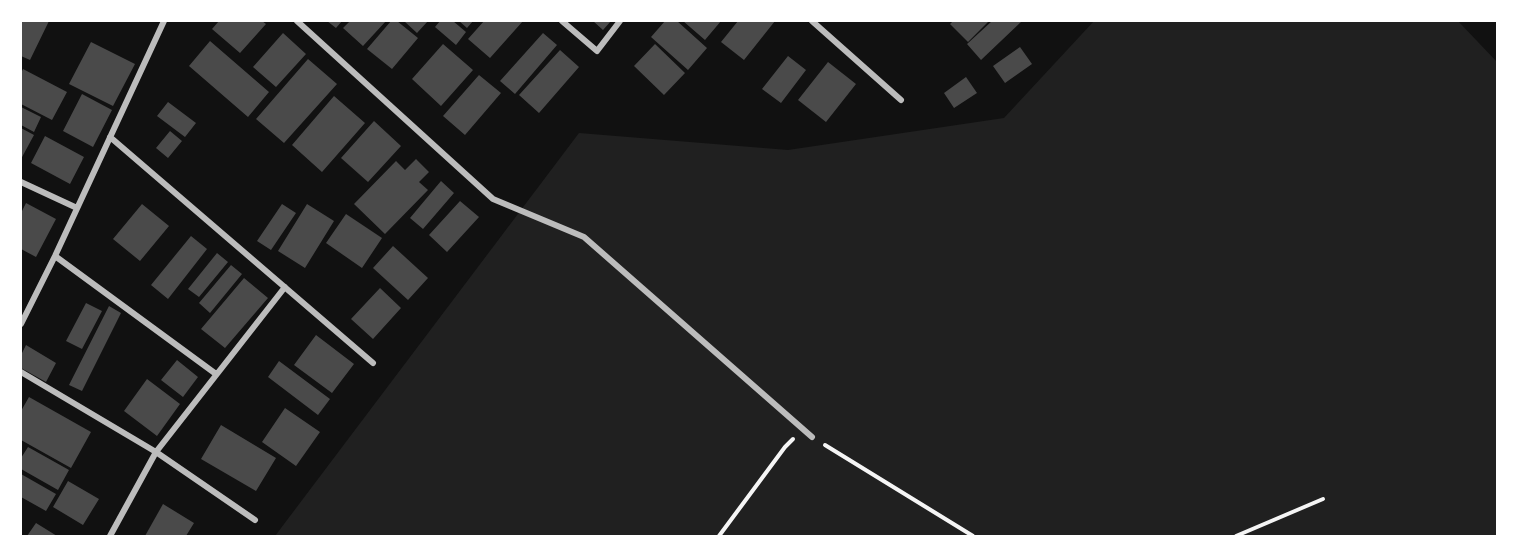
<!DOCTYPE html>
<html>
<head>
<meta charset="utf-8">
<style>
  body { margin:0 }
  #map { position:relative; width:1518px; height:557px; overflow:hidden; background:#111; font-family:Ubuntu,sans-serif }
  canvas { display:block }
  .frame { position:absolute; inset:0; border:22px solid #fff; pointer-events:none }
</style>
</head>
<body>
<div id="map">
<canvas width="1518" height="557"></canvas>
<div class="frame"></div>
</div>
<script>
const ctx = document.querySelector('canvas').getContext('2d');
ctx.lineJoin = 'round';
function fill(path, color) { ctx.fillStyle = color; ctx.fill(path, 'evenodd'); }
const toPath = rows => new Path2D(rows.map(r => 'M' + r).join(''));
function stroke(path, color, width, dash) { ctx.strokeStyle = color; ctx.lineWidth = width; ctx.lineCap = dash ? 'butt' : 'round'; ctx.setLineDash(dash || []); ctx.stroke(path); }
fill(toPath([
  [1094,21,1458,21,1497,62,1497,536,275,536,579,133,788,150,1004,118]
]), '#202020');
fill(toPath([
  [21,21,49,21,30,60,21,56],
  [219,21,262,21,266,24,240,53,212,29],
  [327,21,342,21,336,28],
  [350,21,386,21,363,46,343,28],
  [391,21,397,21,418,38,392,69,367,49],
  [404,21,428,21,417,33],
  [440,21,453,21,466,32,456,45,435,27],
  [459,21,473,21,467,28],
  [484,21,523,21,490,58,468,39],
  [593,21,611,21,603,30],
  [665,21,677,21,707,48,688,70,651,37],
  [683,21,721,21,705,40],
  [738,21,775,21,744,60,721,42],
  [953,21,989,21,968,42,950,24],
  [992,21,1022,21,981,60,967,44],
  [283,33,306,54,276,87,253,67],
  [543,33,557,45,515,94,500,81],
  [210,41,269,92,248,117,189,66],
  [91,42,135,64,113,106,69,84],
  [443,44,473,70,441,106,412,79],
  [655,44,685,73,664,95,634,66],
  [1020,47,1032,64,1005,83,993,66],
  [560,50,579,67,539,113,519,95],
  [788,56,806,70,781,103,762,89],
  [308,59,337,84,284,143,256,119],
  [828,62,856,84,826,122,798,100],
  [23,69,67,92,52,120,21,104,21,73],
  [479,75,501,93,465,135,443,116],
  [966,77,977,93,954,108,944,93],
  [82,94,112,110,93,147,63,131],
  [334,96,365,123,322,172,292,145],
  [168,102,196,123,185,137,157,116],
  [21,107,41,117,34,132,21,125],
  [374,121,401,146,368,182,341,158],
  [21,128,34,135,21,159],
  [170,131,182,141,168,158,156,148],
  [45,136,84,157,70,184,31,163],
  [416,159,429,172,419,182,428,190,385,234,354,204,396,161,405,170],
  [441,181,454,193,423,229,410,218],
  [460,201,479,217,447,252,429,235],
  [26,203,56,219,36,257,21,249,21,213],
  [142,204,169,226,140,261,113,239],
  [282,204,296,213,271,250,257,241],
  [307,204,334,221,305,268,278,251],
  [346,214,382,238,362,268,326,243],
  [191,236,207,249,168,299,151,285],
  [393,246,428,278,408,300,373,268],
  [217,253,228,262,199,297,188,289],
  [231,265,242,274,210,313,199,303],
  [244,278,268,298,225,348,201,329],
  [380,288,401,308,373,339,351,319],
  [86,303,102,311,82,349,66,341],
  [109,306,121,313,82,391,69,385],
  [316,335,354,364,332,393,294,365],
  [26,345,56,363,46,382,21,368,21,355],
  [177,360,198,377,183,397,161,380],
  [279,361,330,399,318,415,268,377],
  [147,379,180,404,157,436,124,411],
  [29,397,91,432,71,468,21,440,21,411],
  [285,408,320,432,296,466,262,442],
  [221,425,276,458,256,491,201,459],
  [28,447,69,470,58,490,21,469,21,458],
  [21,474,56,494,46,511,21,497],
  [68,481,99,499,83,525,53,507],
  [163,504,194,523,186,536,145,536],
  [36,523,57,536,27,536]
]), '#4a4a4a');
stroke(toPath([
  [825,445,973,536],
  [719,536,785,447,793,439],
  [1236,536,1323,499]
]), '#f5f5f5', 4);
stroke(toPath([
  [297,21,493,199,584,237,812,437],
  [562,21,597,51,620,21],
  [812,21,901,100],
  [110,137,373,363],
  [21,182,77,208],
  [55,256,216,374],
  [21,324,55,256,164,21],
  [21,372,156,452,255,520],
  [110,536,156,452,285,287]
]), '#bcbcbc', 6);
</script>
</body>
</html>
